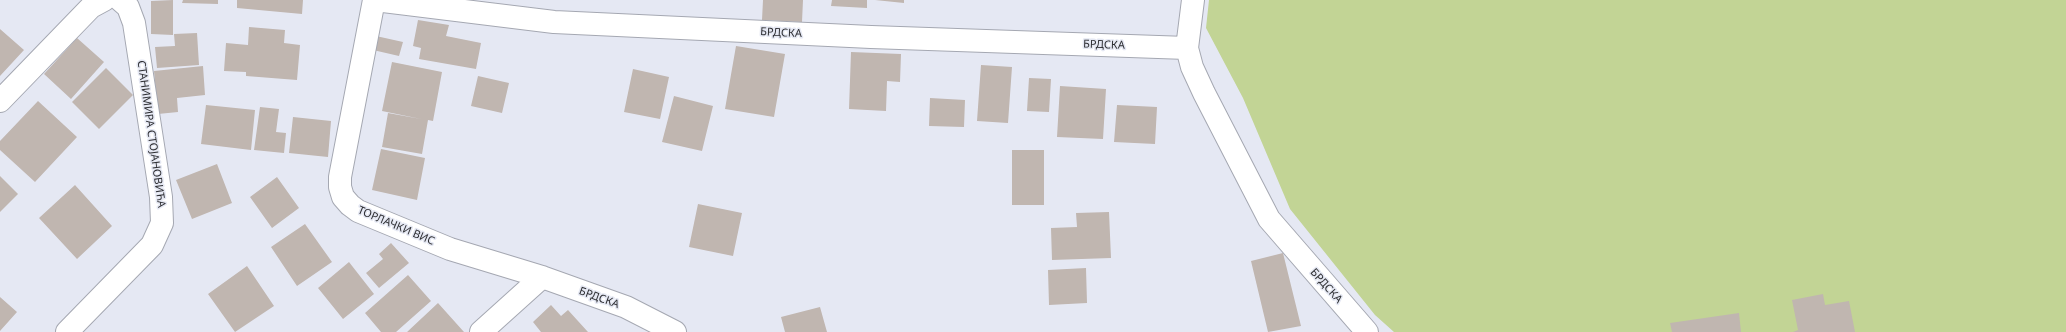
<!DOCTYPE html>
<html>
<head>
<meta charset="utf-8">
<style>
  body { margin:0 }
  canvas { display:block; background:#e5e8f3 }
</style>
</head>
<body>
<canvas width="2066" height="332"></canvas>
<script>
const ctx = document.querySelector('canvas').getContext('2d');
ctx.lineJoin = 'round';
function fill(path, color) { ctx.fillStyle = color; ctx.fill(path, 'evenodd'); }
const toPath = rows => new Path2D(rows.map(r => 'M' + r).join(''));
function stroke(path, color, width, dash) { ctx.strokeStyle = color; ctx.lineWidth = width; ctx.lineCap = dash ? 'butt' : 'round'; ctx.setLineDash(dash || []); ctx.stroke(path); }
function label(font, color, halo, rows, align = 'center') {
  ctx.font = font + ' "Noto Sans",sans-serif'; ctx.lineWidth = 3; ctx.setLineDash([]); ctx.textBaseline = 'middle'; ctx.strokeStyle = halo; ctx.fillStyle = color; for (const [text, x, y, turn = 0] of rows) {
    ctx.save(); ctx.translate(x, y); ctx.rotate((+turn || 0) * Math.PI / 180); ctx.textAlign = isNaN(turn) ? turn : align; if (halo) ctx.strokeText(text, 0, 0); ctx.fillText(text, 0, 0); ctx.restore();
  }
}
fill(toPath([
  [1209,0,2066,0,2066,332,1394,332,1375,315,1290,209,1243,98,1206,28]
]), '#c2d495');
fill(toPath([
  [173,0,173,35,151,34,151,1],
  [183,0,218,0,218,4,182,3],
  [237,0,303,0,302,14,237,8],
  [763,0,803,0,802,22,762,20],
  [832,0,867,0,867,8,831,6],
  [875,0,904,0,904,3],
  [418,20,449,25,446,36,481,43,476,69,419,59,421,48,413,46],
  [249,27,285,30,284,43,300,45,297,80,246,76,246,72,224,71,226,43,248,45],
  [0,29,24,50,0,76],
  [197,33,199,65,157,68,155,47,175,46,174,34],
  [376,36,403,42,399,56,373,50],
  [77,38,104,62,71,99,44,74],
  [736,46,785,54,774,117,725,109],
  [851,52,901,54,900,82,887,81,886,111,849,109],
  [392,62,442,72,433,121,428,120,422,154,382,147,388,113,421,119,382,111],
  [981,65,1012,67,1008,123,977,121],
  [203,66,205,95,177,98,178,112,158,114,154,71],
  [106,68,133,95,99,129,72,102],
  [633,69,669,77,660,119,624,112],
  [478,76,509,83,502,113,471,106],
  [1029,78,1051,79,1049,112,1027,111],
  [1060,86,1106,89,1103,139,1057,137],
  [674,96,713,106,702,151,662,142],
  [930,98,965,100,964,127,929,126],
  [38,101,77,137,35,182,0,150,0,141],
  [206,105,255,110,251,150,201,144],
  [1117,105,1157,107,1155,144,1114,142],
  [260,107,279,109,276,132,286,133,284,153,254,150],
  [293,117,331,121,328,157,289,153],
  [381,149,425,158,417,200,372,190],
  [1012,150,1044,150,1044,205,1012,205],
  [217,164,232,203,192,219,176,180],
  [0,176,18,194,0,212],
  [277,177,299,208,272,228,250,197],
  [75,185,112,226,77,259,39,218],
  [698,204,742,213,733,256,689,247],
  [1109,212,1111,258,1052,260,1051,228,1077,227,1076,213],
  [305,224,332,262,297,286,271,247],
  [391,243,409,263,379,288,366,273,383,259,379,254],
  [1283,253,1301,326,1268,332,1251,261],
  [349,262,374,294,343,319,318,288],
  [247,266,274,306,235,332,208,294],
  [1086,268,1087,303,1049,305,1048,270],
  [408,275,431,301,396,332,381,332,365,313],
  [1823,294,1825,305,1849,301,1855,332,1793,332,1798,330,1792,300],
  [0,297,17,312,0,331],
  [438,303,464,332,407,332],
  [551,305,561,316,568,310,588,332,541,332,533,322],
  [820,307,827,332,785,332,781,317],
  [1739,313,1741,332,1672,332,1670,323]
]), '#c0b6b0');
const minor = toPath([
  [374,0,340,177,340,187,343,197,350,205,358,211,450,249,542,277,626,307,675,332],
  [375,0,554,22,871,37,1187,48],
  [1193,0,1187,48,1192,67,1204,93,1269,219,1367,332],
  [0,101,91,7,104,0],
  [67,332,152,245,162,223,161,197,134,23,128,7,120,0],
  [481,332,542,277]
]);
stroke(minor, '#a5a8b2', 24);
stroke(minor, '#fff', 22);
label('11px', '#2d2e32', '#e5e8f3', [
  ["БРДСКА",781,33,3],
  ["БРДСКА",1104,45,2],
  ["СТАНИМИРА СТОЈАНОВИЋА",151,134,82],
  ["ТОРЛАЧКИ ВИС",396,226,23],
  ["БРДСКА",1326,286,48],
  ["БРДСКА",599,298,20]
]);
</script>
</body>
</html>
